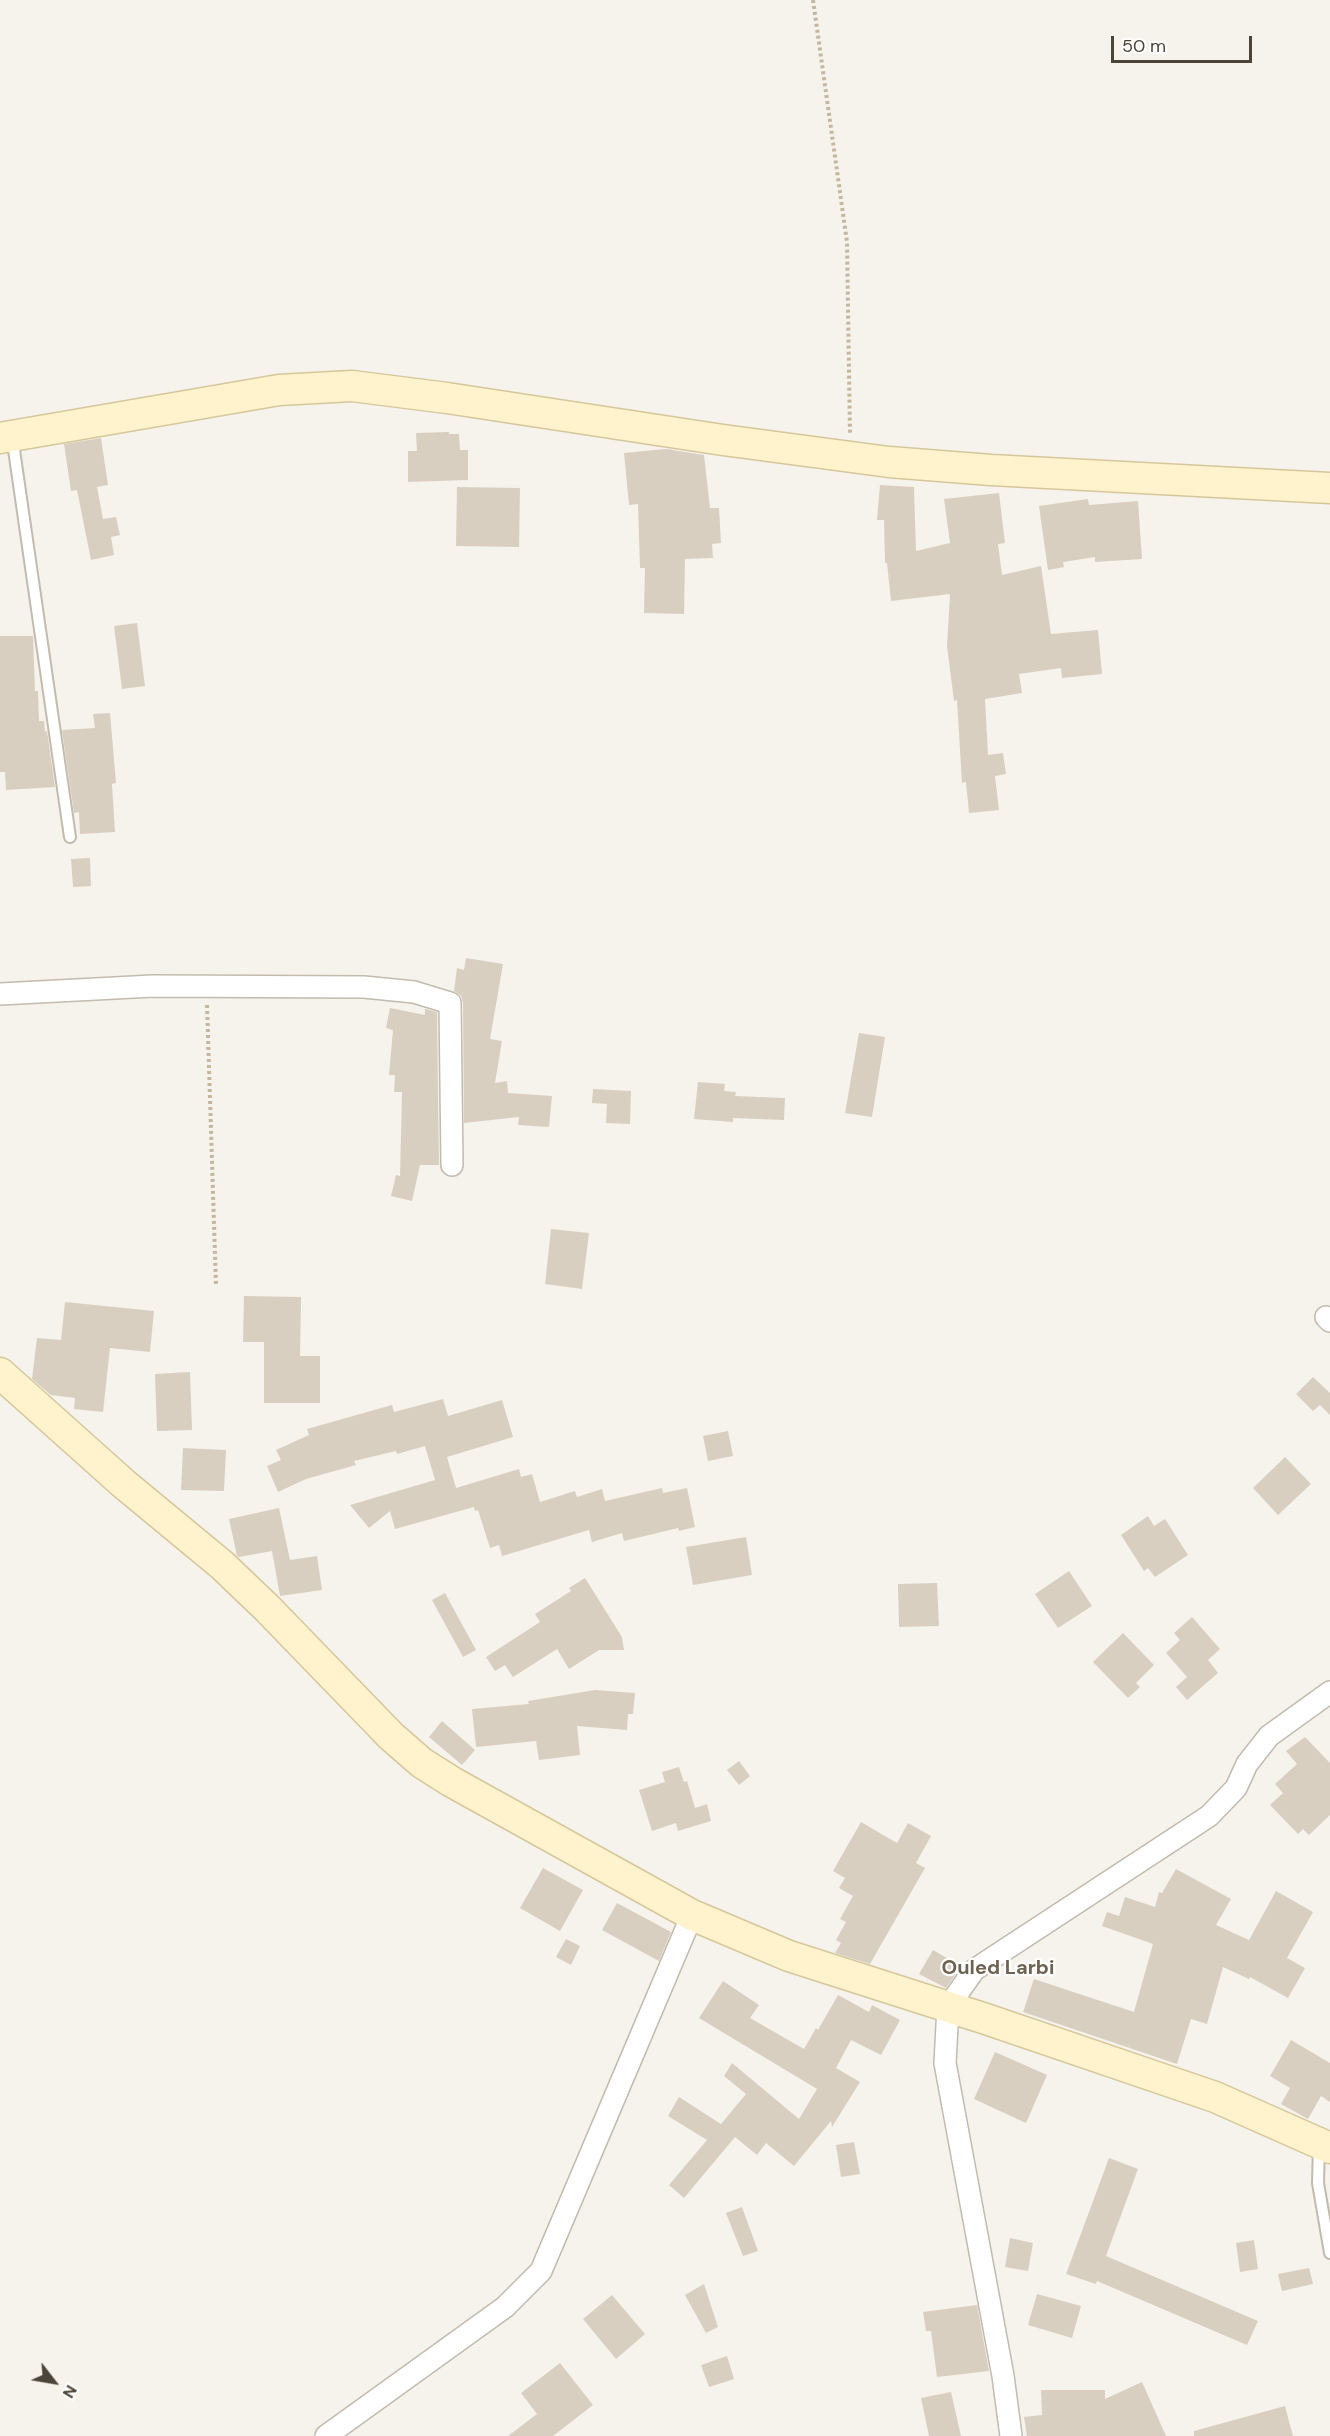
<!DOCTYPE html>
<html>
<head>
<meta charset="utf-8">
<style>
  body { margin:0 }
  #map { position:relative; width:1330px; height:2436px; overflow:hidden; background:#f6f3ec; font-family:"DM Sans",sans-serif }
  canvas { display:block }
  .north { position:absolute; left:24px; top:2352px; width:60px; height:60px; -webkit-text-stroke:4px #fff; paint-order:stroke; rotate:121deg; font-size:16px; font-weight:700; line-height:24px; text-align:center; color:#4b4439 }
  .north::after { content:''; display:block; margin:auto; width:21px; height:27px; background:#4b4439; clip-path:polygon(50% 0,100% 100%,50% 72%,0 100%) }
  .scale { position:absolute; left:1111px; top:36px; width:141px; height:27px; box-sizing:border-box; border:3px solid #4b4439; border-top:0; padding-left:8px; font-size:18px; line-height:21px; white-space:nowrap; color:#4b4439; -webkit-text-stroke:4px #fff; paint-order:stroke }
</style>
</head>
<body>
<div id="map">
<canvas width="1330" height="2436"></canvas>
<div class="north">N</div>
<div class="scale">50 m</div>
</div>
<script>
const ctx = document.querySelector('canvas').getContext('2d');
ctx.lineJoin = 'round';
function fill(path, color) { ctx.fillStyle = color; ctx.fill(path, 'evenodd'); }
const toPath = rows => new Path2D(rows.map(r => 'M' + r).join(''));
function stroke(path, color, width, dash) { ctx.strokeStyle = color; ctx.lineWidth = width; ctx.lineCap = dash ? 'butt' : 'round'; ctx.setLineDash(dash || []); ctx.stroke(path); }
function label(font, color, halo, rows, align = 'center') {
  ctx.font = font + ' "DM Sans",sans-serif'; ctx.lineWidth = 4.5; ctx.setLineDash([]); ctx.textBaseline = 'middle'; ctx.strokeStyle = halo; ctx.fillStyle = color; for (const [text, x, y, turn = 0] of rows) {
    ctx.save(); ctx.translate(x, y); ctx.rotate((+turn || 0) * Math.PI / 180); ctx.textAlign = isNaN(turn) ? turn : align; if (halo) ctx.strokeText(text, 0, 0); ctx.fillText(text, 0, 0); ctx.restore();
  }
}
fill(toPath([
  [449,432,449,434,459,434,460,450,468,450,468,480,408,482,408,451,417,451,416,433],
  [101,438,108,485,97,487,103,519,116,517,120,535,111,537,114,555,91,560,77,490,71,491,64,444],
  [666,449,704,455,710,508,719,508,721,543,712,544,713,558,685,559,684,614,644,613,645,568,640,568,638,504,629,505,624,453],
  [880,485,914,487,916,551,950,543,944,499,999,493,1005,543,998,544,1002,575,1041,566,1051,634,1098,630,1102,674,1062,678,1061,668,1019,674,1022,693,985,699,988,755,1003,753,1006,774,995,776,999,810,969,813,966,782,962,783,957,700,954,701,947,646,950,594,891,601,887,563,885,563,884,520,877,520],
  [457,487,520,488,519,547,456,546],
  [1088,499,1089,505,1138,501,1142,559,1095,562,1095,557,1063,562,1064,567,1048,570,1039,506],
  [137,623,145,686,122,689,114,626],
  [0,636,33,636,35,691,38,691,39,721,44,721,45,732,47,731,55,787,6,790,5,772,0,772],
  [110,713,116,783,112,784,115,832,80,834,79,812,74,813,62,730,95,728,93,714],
  [90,858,91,886,73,887,71,859],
  [466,958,503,964,490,1039,502,1041,495,1083,507,1081,508,1093,552,1096,549,1127,518,1125,519,1117,464,1123,463,1003,461,996,454,991,457,968,464,970],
  [390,1008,425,1015,425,1009,437,1012,439,1165,420,1165,412,1201,391,1196,396,1175,400,1176,402,1092,394,1092,395,1075,389,1075,393,1030,386,1028],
  [859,1033,885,1037,872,1117,845,1113],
  [698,1082,725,1084,724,1091,736,1092,735,1096,785,1098,784,1120,733,1118,733,1122,694,1119],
  [593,1089,631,1091,630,1124,606,1123,607,1104,592,1103],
  [551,1229,589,1233,582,1289,545,1284],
  [244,1296,301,1297,300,1356,320,1356,320,1403,264,1403,264,1342,243,1342],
  [65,1302,154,1311,150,1352,110,1348,103,1412,74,1409,75,1398,51,1395,32,1379,37,1338,61,1340],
  [190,1372,192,1430,157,1431,155,1374],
  [1313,1377,1330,1393,1330,1415,1320,1405,1313,1411,1296,1394],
  [443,1399,448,1416,502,1400,513,1437,447,1457,456,1488,519,1469,521,1477,532,1474,540,1502,575,1491,577,1497,602,1489,605,1501,662,1488,663,1493,687,1488,695,1527,679,1531,678,1528,624,1541,622,1533,592,1542,589,1530,502,1556,499,1545,490,1548,478,1510,475,1511,474,1507,395,1529,390,1511,369,1528,350,1505,435,1480,425,1446,397,1454,396,1451,354,1461,356,1465,306,1479,278,1492,267,1466,281,1460,276,1450,309,1435,307,1429,392,1405,394,1412],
  [728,1431,733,1456,708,1461,703,1436],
  [183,1448,226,1450,224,1491,181,1490],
  [1285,1457,1311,1484,1278,1515,1253,1488],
  [279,1508,290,1560,317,1556,322,1590,280,1596,272,1551,239,1557,237,1556,229,1519],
  [1148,1516,1154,1526,1165,1519,1188,1555,1155,1577,1148,1568,1144,1571,1121,1535],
  [746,1537,752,1575,693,1585,686,1547],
  [1069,1571,1092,1606,1058,1628,1035,1594],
  [585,1578,622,1637,624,1650,599,1650,569,1669,557,1649,513,1677,505,1665,495,1671,486,1657,540,1622,535,1614,571,1591,569,1588],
  [937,1583,939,1626,899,1627,898,1584],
  [445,1593,476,1650,463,1657,432,1600],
  [1192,1617,1220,1649,1208,1660,1218,1673,1187,1700,1176,1687,1187,1677,1166,1653,1180,1640,1174,1633],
  [1123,1633,1154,1665,1136,1683,1140,1687,1128,1698,1093,1662],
  [595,1690,635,1693,633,1714,628,1714,627,1730,577,1726,580,1755,539,1760,536,1741,476,1747,472,1709,529,1704,528,1701],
  [442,1721,475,1750,462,1765,429,1737],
  [1305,1737,1330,1763,1330,1815,1309,1835,1303,1829,1298,1834,1270,1805,1283,1793,1275,1784,1297,1764,1286,1751],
  [739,1761,750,1776,739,1785,727,1770],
  [679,1767,684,1782,687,1781,695,1808,707,1804,711,1821,678,1831,676,1823,652,1831,639,1790,665,1782,662,1772],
  [861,1822,897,1843,908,1823,931,1836,916,1863,925,1868,870,1964,835,1953,841,1943,836,1940,846,1922,840,1919,853,1896,839,1888,845,1878,833,1871],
  [543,1868,583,1890,560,1931,520,1908],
  [1176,1869,1231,1899,1216,1925,1249,1940,1276,1891,1313,1912,1287,1958,1305,1968,1288,1998,1250,1977,1249,1979,1223,1967,1207,2024,1191,2019,1177,2064,1023,2012,1034,1979,1134,2012,1153,1944,1102,1926,1107,1912,1119,1916,1125,1897,1155,1907,1159,1892,1162,1893],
  [617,1903,671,1932,659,1961,602,1930],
  [566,1939,580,1946,571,1965,556,1957],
  [933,1950,961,1966,946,1988,919,1974],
  [723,1981,759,2005,750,2018,804,2049,816,2028,818,2030,838,1995,869,2012,872,2005,900,2020,881,2055,851,2040,836,2068,860,2082,832,2127,831,2121,794,2166,766,2143,757,2155,735,2137,684,2198,669,2185,707,2140,668,2116,679,2097,721,2124,746,2094,724,2076,732,2063,799,2119,817,2089,699,2018],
  [1291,2040,1330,2063,1330,2102,1321,2096,1308,2119,1281,2104,1290,2088,1270,2076],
  [995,2052,1047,2075,1026,2123,974,2099],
  [854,2142,860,2174,841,2177,836,2145],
  [1109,2158,1138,2169,1106,2256,1258,2321,1247,2345,1097,2281,1096,2284,1066,2274],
  [742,2207,758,2251,743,2256,726,2213],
  [1010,2238,1033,2243,1028,2271,1005,2267],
  [1254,2240,1258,2269,1240,2272,1236,2243],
  [1309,2268,1313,2284,1282,2291,1278,2274],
  [704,2284,718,2327,706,2333,685,2295],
  [1037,2294,1081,2306,1072,2338,1028,2325],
  [612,2295,645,2334,616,2359,583,2319],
  [977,2305,989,2371,937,2377,931,2331,926,2331,923,2312],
  [727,2356,734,2379,709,2387,701,2365],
  [560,2363,593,2405,553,2436,508,2436,537,2414,521,2393],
  [1142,2382,1166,2436,1027,2436,1024,2417,1042,2415,1041,2390,1105,2390,1105,2399],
  [951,2392,961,2436,929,2436,921,2398],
  [1285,2406,1293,2436,1194,2436,1194,2431]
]), '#d8cfc1');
const lane = toPath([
  [12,436,70,837],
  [1319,2146,1318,2183,1330,2253]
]);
const street = toPath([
  [0,994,153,986,364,987,414,992,450,1003,452,1165],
  [1326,1317,1330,1321],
  [326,2436,505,2307,541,2271,692,1915],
  [1011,2436,1003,2376,945,2063,948,2007,974,1970,1209,1816,1236,1788,1247,1764,1269,1736,1330,1692]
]);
const secondary = toPath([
  [0,438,279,390,352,386,447,398,723,440,889,462,991,470,1330,488],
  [0,1373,124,1484,222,1565,267,1608,391,1736,422,1763,452,1782,692,1915,789,1956,986,2019,1215,2097,1330,2148]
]);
stroke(lane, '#c2bbae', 14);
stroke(street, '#c2bbae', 24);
stroke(secondary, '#d6c79b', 33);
stroke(toPath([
  [813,0,847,242,850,435],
  [207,1005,216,1286]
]), '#c4b79f', 4, [3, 3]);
stroke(lane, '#fff', 10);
stroke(street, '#fff', 21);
stroke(secondary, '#fff3cd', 30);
label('bold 20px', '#6e6250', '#fff', [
  ["Ouled Larbi",998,1969]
]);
</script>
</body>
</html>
